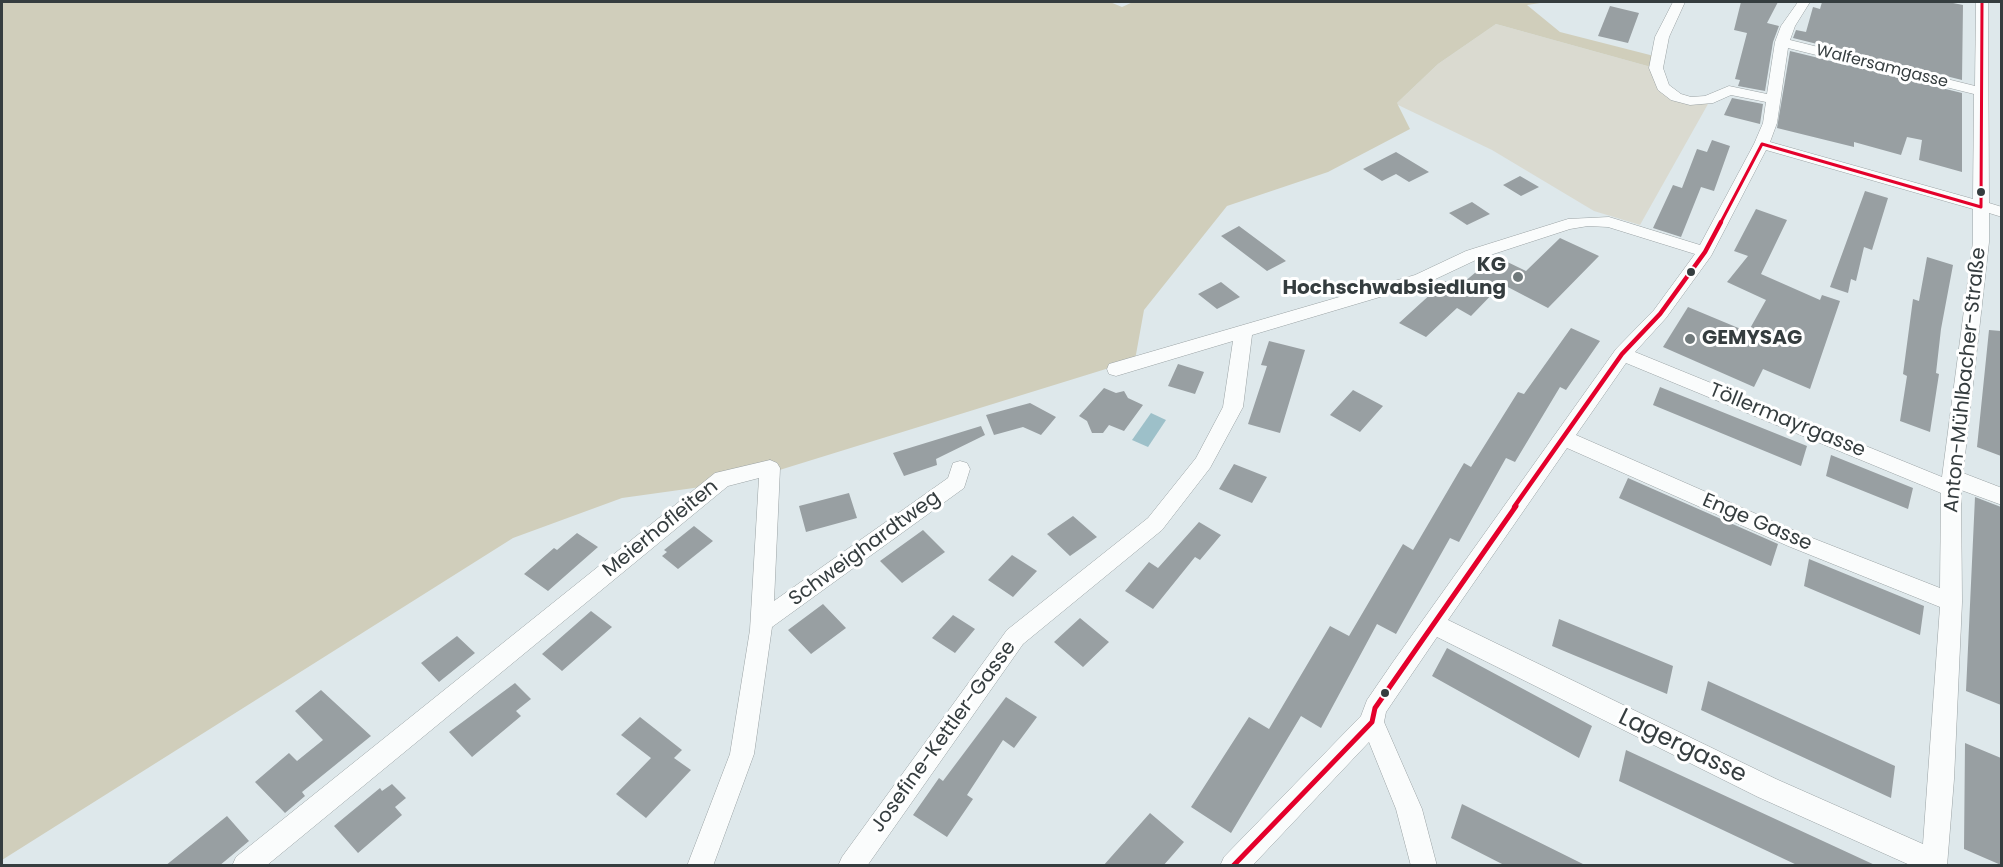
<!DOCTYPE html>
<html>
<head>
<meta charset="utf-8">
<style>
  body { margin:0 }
  #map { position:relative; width:2003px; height:867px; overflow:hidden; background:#dee8eb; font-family:Poppins,sans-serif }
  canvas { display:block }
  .frame { position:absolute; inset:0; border:3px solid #353d3f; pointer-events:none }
</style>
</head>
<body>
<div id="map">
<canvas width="2003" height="867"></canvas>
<div class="frame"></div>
</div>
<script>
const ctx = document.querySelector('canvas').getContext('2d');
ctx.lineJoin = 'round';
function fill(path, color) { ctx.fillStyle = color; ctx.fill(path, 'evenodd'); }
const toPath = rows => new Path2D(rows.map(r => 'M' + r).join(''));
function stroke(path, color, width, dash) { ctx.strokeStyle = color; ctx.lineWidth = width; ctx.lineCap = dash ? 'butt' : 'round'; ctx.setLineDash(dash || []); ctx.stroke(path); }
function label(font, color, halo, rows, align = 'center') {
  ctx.font = font + ' Poppins,sans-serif'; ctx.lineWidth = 6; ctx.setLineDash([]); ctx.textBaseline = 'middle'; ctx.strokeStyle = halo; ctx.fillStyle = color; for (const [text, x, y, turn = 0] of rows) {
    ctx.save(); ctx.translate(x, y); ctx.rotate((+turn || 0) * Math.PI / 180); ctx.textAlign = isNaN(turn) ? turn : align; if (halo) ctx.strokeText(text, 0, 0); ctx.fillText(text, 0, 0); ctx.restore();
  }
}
fill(toPath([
  [1496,24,1651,67,1671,98,1685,104,1708,104,1640,225,1594,211,1492,150,1396,104,1438,64]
]), '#dadad0');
fill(toPath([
  [2,2,1110,2,1122,7,1133,2,1547,2,1527,5,1560,32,1654,56,1651,67,1496,24,1438,64,1397,103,1410,129,1328,172,1227,206,1144,310,1135,360,744,481,622,498,513,538,2,860]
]), '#d0cebb');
fill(toPath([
  [1151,413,1166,420,1148,447,1132,440]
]), '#9dc0c9');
fill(toPath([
  [1741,2,1778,2,1767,23,1779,26,1773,42,1765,91,1738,86,1740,80,1735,79,1747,33,1734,30],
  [1822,2,1948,2,1963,5,1962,80,1793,38,1796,30,1806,32,1813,7,1820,9],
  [1610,6,1639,13,1628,43,1598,36],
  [1790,51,1962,93,1962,172,1919,160,1922,140,1907,137,1901,155,1854,142,1854,147,1777,128],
  [1732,98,1763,104,1760,124,1724,115],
  [1712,140,1730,146,1714,191,1701,187,1681,237,1653,228,1673,185,1682,188,1697,149,1707,152],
  [1396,152,1429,172,1409,182,1396,174,1382,181,1363,169],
  [1520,176,1539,187,1521,196,1503,185],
  [1865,191,1888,198,1872,250,1864,247,1856,281,1851,279,1848,293,1830,287],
  [1472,202,1490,214,1467,225,1449,213],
  [1756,209,1787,220,1761,274,1820,300,1822,295,1840,301,1810,389,1763,369,1754,387,1663,347,1688,307,1748,332,1766,300,1727,282,1748,256,1734,251],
  [1239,226,1286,261,1267,271,1221,236],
  [1560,238,1599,256,1548,308,1502,284,1471,316,1457,308,1426,337,1399,323,1445,281,1457,288,1495,256,1526,271],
  [1927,257,1953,265,1941,329,1936,373,1939,374,1930,432,1900,421,1907,376,1903,374,1913,299,1919,301],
  [1221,282,1240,297,1217,309,1198,294],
  [1571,328,1600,341,1566,390,1560,387,1515,462,1506,458,1459,542,1450,538,1396,634,1377,624,1321,728,1301,716,1231,833,1191,807,1249,717,1269,729,1330,626,1349,636,1403,544,1413,550,1464,463,1471,467,1518,392,1524,394],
  [1989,330,2001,331,2001,456,1977,447],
  [1269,341,1305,350,1280,433,1248,424,1267,366,1261,365],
  [1178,364,1204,372,1195,394,1168,386],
  [1660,387,1807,446,1801,466,1653,405],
  [1104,388,1116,393,1124,391,1128,398,1143,405,1124,431,1109,425,1103,433,1092,433,1087,421,1079,416],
  [1353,390,1383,406,1360,432,1330,415],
  [1030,403,1056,417,1041,435,1023,427,994,435,986,415],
  [981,426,985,435,936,459,937,465,904,476,893,453],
  [1831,455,1913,488,1908,509,1826,476],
  [1234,464,1267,477,1252,503,1219,489],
  [1628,478,1778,544,1771,566,1619,498],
  [849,493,857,518,806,532,799,506],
  [1975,497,2001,507,2001,705,1966,691],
  [1073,516,1097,537,1070,556,1047,534],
  [1199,522,1221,535,1200,560,1195,557,1153,609,1125,591,1149,562,1158,568],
  [694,526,713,541,678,569,662,556,667,552,664,550],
  [923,530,945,552,902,583,880,561],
  [577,533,598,547,548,591,524,574,554,548,557,550],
  [1012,555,1037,571,1013,597,988,580],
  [1809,559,1924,606,1920,635,1804,586],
  [823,604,846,628,811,654,788,630],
  [591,611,612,627,562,671,542,654],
  [953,615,975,629,955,653,932,638],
  [1080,618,1109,642,1083,667,1054,642],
  [1559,619,1673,666,1667,694,1552,646],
  [457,636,475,653,439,682,421,663],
  [1447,648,1592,726,1579,758,1432,676],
  [1708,681,1895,766,1891,798,1701,710],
  [515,683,531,699,516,711,521,716,472,757,449,732],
  [321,690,371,736,302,792,305,796,285,813,255,782,289,753,297,761,323,740,295,711],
  [1006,697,1037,717,1014,748,1003,740,967,795,973,799,947,837,913,815,939,778,943,781],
  [640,717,682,750,674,758,691,770,646,818,616,794,651,758,621,735],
  [1965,743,2001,758,2001,865,1964,849],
  [1626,750,1877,866,1799,866,1619,781],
  [392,784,406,798,395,807,402,815,358,853,334,826,380,788,382,791],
  [1462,804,1587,866,1506,866,1451,838],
  [1150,813,1184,842,1163,866,1103,866],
  [227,816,249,841,219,866,165,866]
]), '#989fa2');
const minor = toPath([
  [1673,2,1685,2,1669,37,1663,68,1669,85,1681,94,1691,97,1705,96,1729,86,1767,94,1775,42,1781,26,1798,2,1810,2,1795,26,1790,40,1975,86,1976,2,1988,2,1989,203,2002,207,2002,217,1989,213,1989,242,1963,473,2002,488,2002,505,1961,490,1962,602,1954,779,1947,866,1912,866,1758,797,1437,637,1386,712,1384,722,1422,809,1437,866,1411,866,1396,809,1369,742,1252,866,1220,866,1224,857,1361,716,1367,700,1393,662,1616,349,1654,310,1695,254,1608,227,1588,226,1570,229,1478,259,1427,283,1252,335,1243,407,1210,468,1162,530,1023,644,867,866,838,866,842,857,1007,630,1148,518,1196,458,1223,407,1233,341,1116,376,1109,374,1107,369,1109,364,1415,275,1466,251,1568,219,1609,217,1700,245,1754,144,1763,123,1766,102,1731,95,1713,103,1690,105,1671,100,1658,90,1649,68,1655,37,1673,2],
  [1788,48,1974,94,1973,199,1770,142,1777,123,1788,48],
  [1766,150,1973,209,1973,242,1942,477,1635,352,1666,318,1711,256,1766,150],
  [1626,363,1941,493,1940,588,1802,534,1576,435,1626,363],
  [1567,448,1788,546,1940,607,1923,844,1776,779,1448,620,1567,448],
  [770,460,777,463,780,468,774,601,948,478,953,463,960,461,967,463,970,469,964,488,772,627,754,754,713,866,687,866,730,754,750,630,759,478,728,486,266,866,232,866,236,857,715,473,770,460]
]);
stroke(minor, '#9aa2a4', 1);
fill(minor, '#fafcfc');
stroke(toPath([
  [1762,144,1981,207],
  [1981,207,1982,2],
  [1720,224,1762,144]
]), '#e4002b', 3);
stroke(toPath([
  [1514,507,1622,354,1660,314,1705,252,1721,222]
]), '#e4002b', 4.5);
stroke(toPath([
  [1233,866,1372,722,1375,708,1516,506]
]), '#e4002b', 5);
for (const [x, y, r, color] of [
  [1981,192,5,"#353d3f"],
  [1691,272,5,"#353d3f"],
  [1518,277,6,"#70797b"],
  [1690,339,6,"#70797b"],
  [1385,693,5,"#353d3f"]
]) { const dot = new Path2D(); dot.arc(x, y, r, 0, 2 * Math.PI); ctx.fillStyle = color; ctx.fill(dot); stroke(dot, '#fff', 2); }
label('16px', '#353d3f', '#fff', [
  ["Walfersamgasse",1882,67,14]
]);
label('bold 20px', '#353d3f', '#fff', [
  ["KG",1506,266],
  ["Hochschwabsiedlung",1506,289],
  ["GEMYSAG",1702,339,"left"]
], 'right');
label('20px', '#353d3f', '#fff', [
  ["Anton-Mühlbacher-Straße",1966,380,-84],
  ["Töllermayrgasse",1787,421,22],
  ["Enge Gasse",1757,523,23],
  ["Meierhofleiten",661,529,-39],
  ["Schweighardtweg",865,549,-36],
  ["Josefine-Kettler-Gasse",944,737,-54]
]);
label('24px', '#353d3f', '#fff', [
  ["Lagergasse",1682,747,26]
]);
</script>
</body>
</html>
